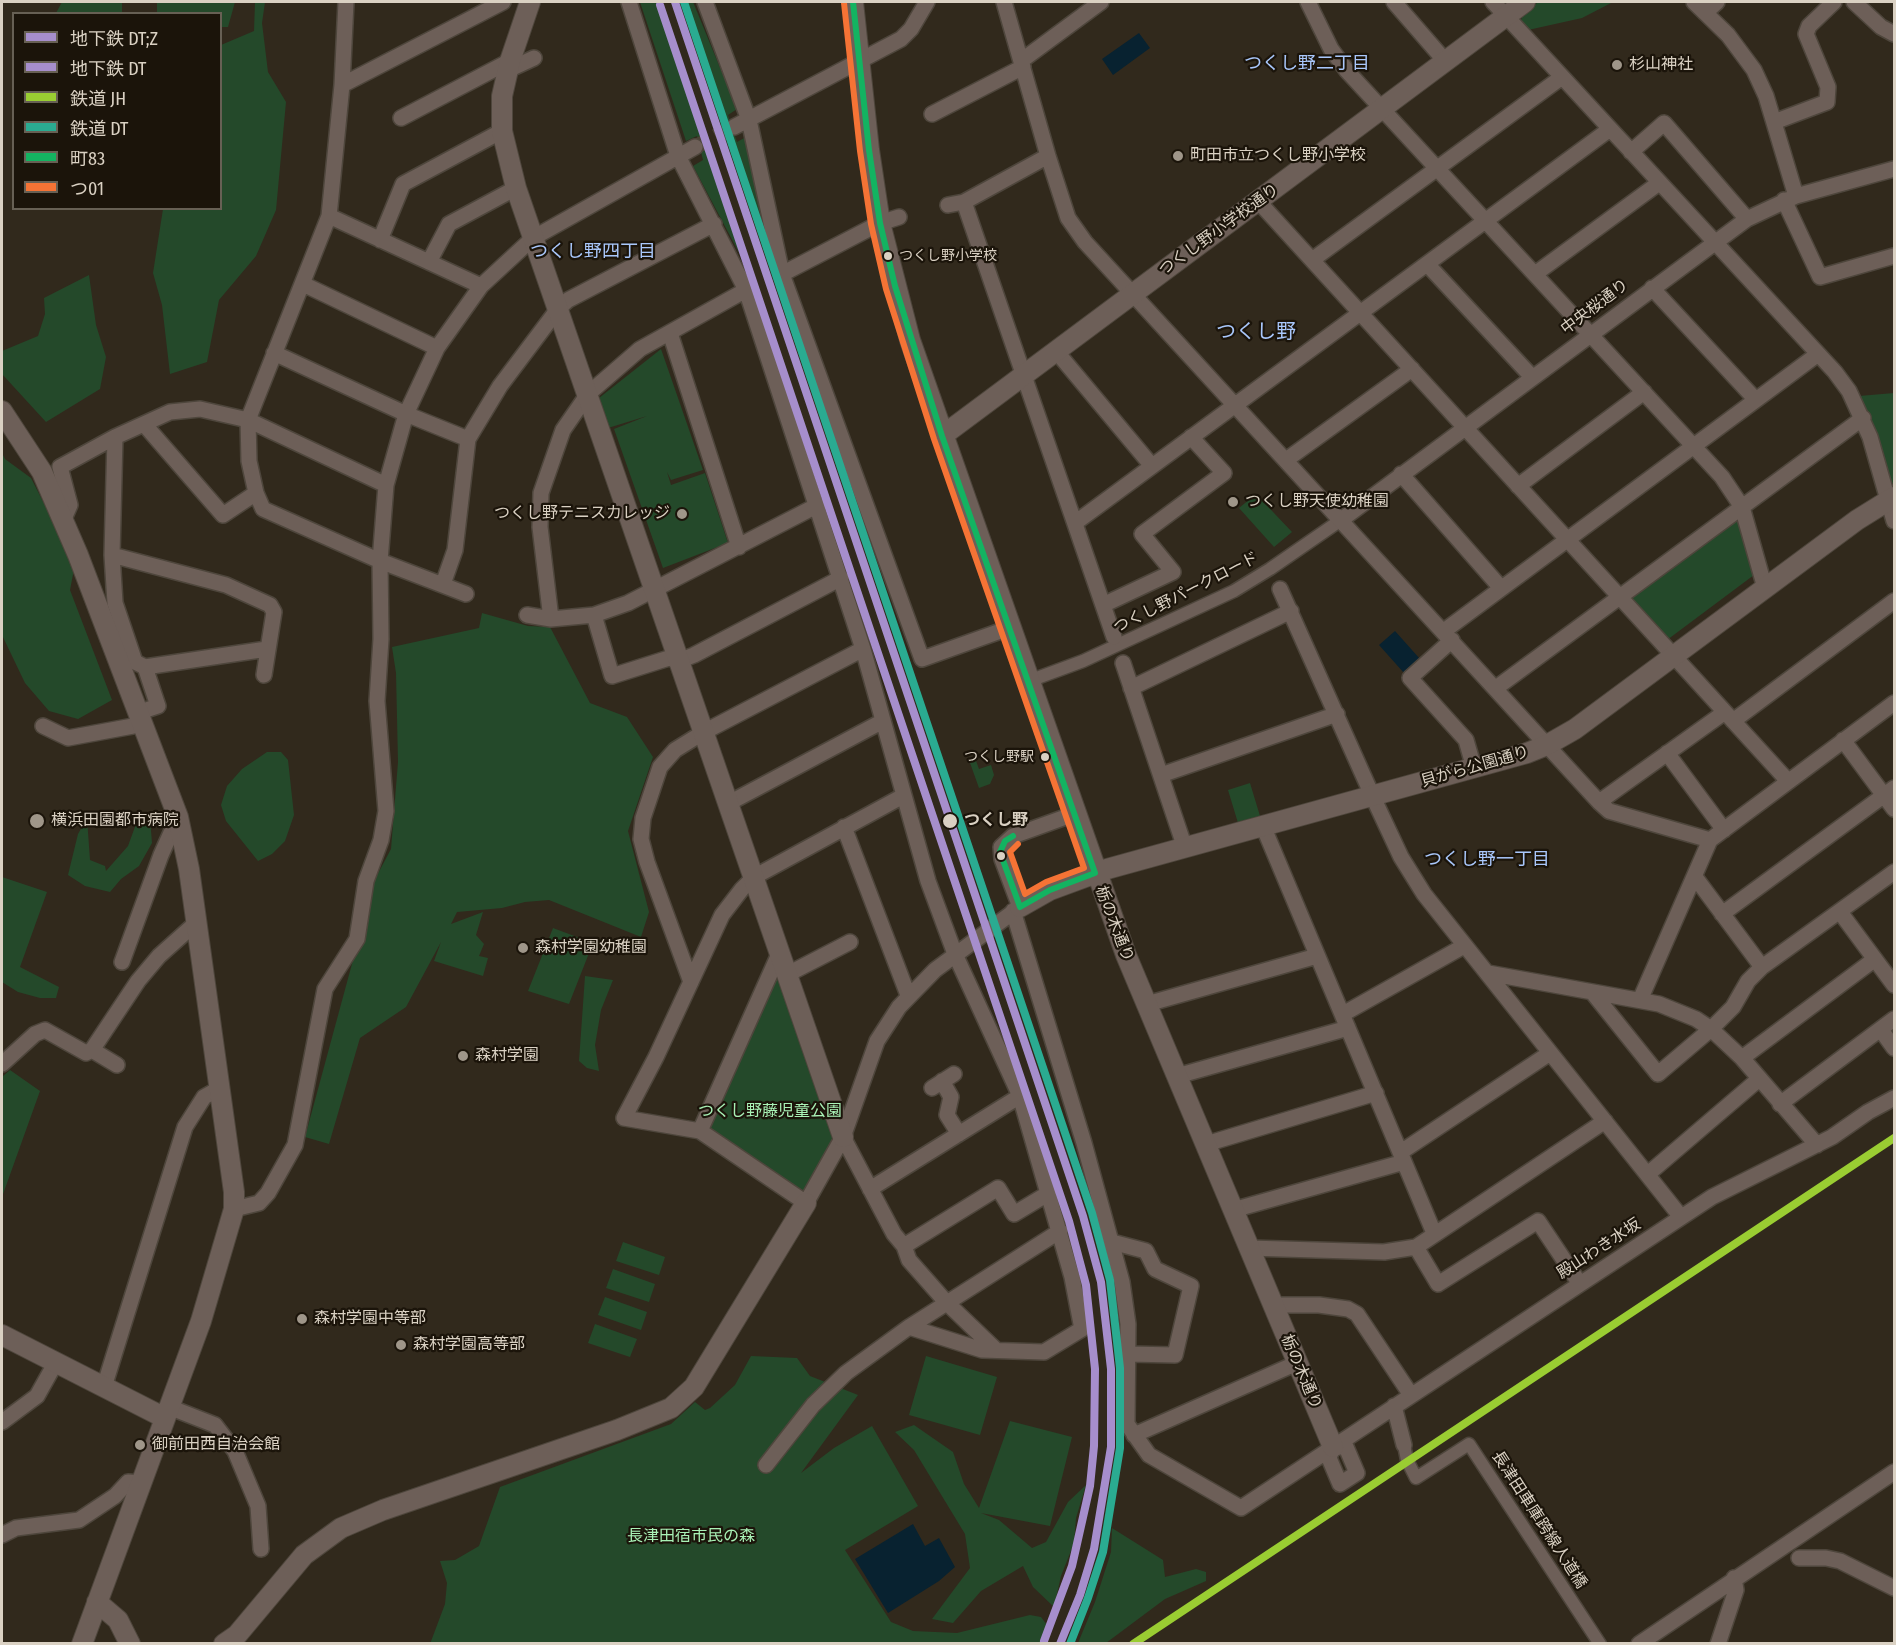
<!DOCTYPE html>
<html>
<head>
<meta charset="utf-8">
<style>
  body { margin:0 }
  #map { position:relative; width:1896px; height:1645px; overflow:hidden; background:#31291c; font-family:"Fira Sans Condensed","Noto Sans JP",sans-serif }
  canvas { display:block }
  .frame { position:absolute; inset:0; border:3px solid #dad1c3; pointer-events:none }
  .legend { position:absolute; left:12px; top:12px; width:210px; height:198px; box-sizing:border-box; background:#1b140a; border:2px solid #676054; margin:0; padding:8px 10px; list-style:none; font-size:18px; color:#dad1c3 }
  .legend li { display:flex; align-items:center; gap:12px; height:30px }
  .legend b { width:30px; border:2px solid #676054 }
</style>
</head>
<body>
<div id="map">
<canvas width="1896" height="1645"></canvas>
<div class="frame"></div>
<ul class="legend">
<li><b style="height:8px;background:#a68ecc"></b>地下鉄 DT;Z</li>
<li><b style="height:8px;background:#a68ecc"></b>地下鉄 DT</li>
<li><b style="height:8px;background:#9acd32"></b>鉄道 JH</li>
<li><b style="height:8px;background:#2aab91"></b>鉄道 DT</li>
<li><b style="height:8px;background:#13b361"></b>町83</li>
<li><b style="height:8px;background:#f57335"></b>つ01</li>
</ul>
</div>
<script>
const ctx = document.querySelector('canvas').getContext('2d');
ctx.lineJoin = 'round';
function fill(path, color) { ctx.fillStyle = color; ctx.fill(path, 'evenodd'); }
const toPath = rows => new Path2D(rows.map(r => 'M' + r).join(''));
function stroke(path, color, width, dash) { ctx.strokeStyle = color; ctx.lineWidth = width; ctx.lineCap = dash ? 'butt' : 'round'; ctx.setLineDash(dash || []); ctx.stroke(path); }
function label(font, color, halo, rows, align = 'center') {
  ctx.font = font + ' "Fira Sans Condensed","Noto Sans JP",sans-serif'; ctx.lineWidth = 4.5; ctx.setLineDash([]); ctx.textBaseline = 'middle'; ctx.strokeStyle = halo; ctx.fillStyle = color; for (const [text, x, y, turn = 0] of rows) {
    ctx.save(); ctx.translate(x, y); ctx.rotate((+turn || 0) * Math.PI / 180); ctx.textAlign = isNaN(turn) ? turn : align; if (halo) ctx.strokeText(text, 0, 0); ctx.fillText(text, 0, 0); ctx.restore();
  }
}
fill(toPath([
  [62,2,122,2,122,13,56,13],
  [157,2,235,2,228,27,221,27,220,14,157,13],
  [255,2,265,2,262,23,268,72,286,102,276,210,256,256,219,300,207,362,170,374,162,305,153,273,163,209,220,208,221,45,254,31],
  [640,2,658,2,747,260,745,264,693,166,703,160,697,136,686,141],
  [682,2,693,2,737,109,728,115,737,142,746,137,773,258,771,260],
  [1538,2,1613,2,1582,18,1528,30,1521,22,1522,16],
  [89,275,96,325,106,357,100,389,46,422,2,374,2,351,38,336,45,314,44,298],
  [661,349,703,470,671,480,667,472,671,485,705,473,728,543,663,568,614,429,647,416,608,428,599,398],
  [1894,393,1894,484,1891,483,1867,412,1859,396],
  [2,453,5,459,31,478,75,564,70,590,112,700,78,719,49,711,25,683,2,635],
  [1256,494,1292,532,1274,547,1239,508],
  [1737,518,1754,575,1667,640,1630,598],
  [482,613,528,626,550,627,590,703,627,717,653,757,628,831,649,912,641,937,549,900,525,902,502,908,457,912,451,924,483,912,476,935,484,944,479,956,488,958,483,976,434,961,441,942,406,1007,360,1038,329,1144,305,1137,375,879,391,849,398,762,396,673,392,647,479,628],
  [267,752,281,752,288,760,294,815,285,841,272,854,258,861,226,821,221,805,227,786,242,769],
  [975,758,979,769,991,765,994,775,990,784,979,788,969,760],
  [1250,783,1260,816,1238,823,1228,790],
  [140,813,150,818,152,843,139,866,121,879,110,892,85,886,68,875,78,834,87,818,90,860,105,866,106,871,128,846],
  [2,877,47,892,20,967,59,987,56,998,40,998,18,992,2,982],
  [553,928,593,943,569,1004,528,991],
  [585,976,613,980,601,1010,595,1045,599,1071,587,1068,579,1061],
  [774,978,780,979,834,1139,803,1194,709,1128],
  [10,1070,40,1091,2,1197,2,1077],
  [623,1242,665,1257,659,1275,616,1261],
  [613,1269,655,1284,649,1302,606,1288],
  [605,1297,647,1312,641,1330,598,1315],
  [595,1324,637,1339,630,1357,588,1343],
  [751,1356,797,1358,810,1376,858,1395,801,1473,834,1448,872,1426,918,1506,845,1550,891,1622,913,1631,957,1633,1030,1615,1041,1617,1047,1625,1039,1644,430,1644,445,1604,447,1583,440,1561,455,1560,479,1546,500,1487,671,1424,695,1402,705,1410,710,1408,735,1385],
  [926,1356,997,1377,980,1435,909,1415],
  [1010,1421,1072,1437,1050,1526,981,1513,999,1520,1032,1548,1046,1542,1068,1502,1086,1485,1076,1518,1074,1543,1061,1576,1054,1607,1033,1587,1023,1566,981,1591,953,1623,932,1619,970,1568,965,1534,914,1450,895,1432,914,1425,953,1452,964,1484,979,1508],
  [1112,1528,1163,1560,1165,1577,1196,1569,1206,1572,1206,1581,1165,1599,1106,1643,1078,1643,1095,1602,1111,1552]
]), '#24492a');
fill(toPath([
  [1139,33,1150,48,1113,75,1102,59],
  [1395,631,1420,659,1404,673,1379,645],
  [913,1524,925,1546,939,1538,955,1567,939,1581,888,1613,855,1559]
]), '#082230');
stroke(toPath([
  [695,147,734,127]
]), '#4a4235', 15, [15, 8]);
const pedestrian = toPath([
  [1037,678,1083,661,1234,591,1270,569,1341,520],
  [1404,1445,1407,1460,1416,1478,1469,1444,1600,1644]
]);
const minor = toPath([
  [346,2,342,85,329,216,248,420,249,461,256,493,263,509,380,561,466,594],
  [629,2,678,156,746,290,863,649,928,881,955,954,1020,1096,1072,1277,1082,1329,1044,1352,982,1350,909,1327],
  [705,2,749,120,782,274,922,659,1009,628],
  [1004,2,1048,156,1068,218,1085,242,1599,802,1609,811,1710,840],
  [1308,2,1331,49,1347,71,1722,477,1742,507,1765,588],
  [1394,2,1446,62],
  [1493,2,1835,372,1849,391,1870,437,1894,521],
  [1694,2,1728,35,1754,70,1766,96,1796,196],
  [1854,2,1881,27,1894,34],
  [1705,13,1717,2],
  [1021,61,1101,2],
  [508,70,534,58],
  [342,85,503,2],
  [932,114,1023,67],
  [401,118,510,61],
  [1774,122,1827,102,1828,87,1806,34,1809,26,1834,2],
  [734,127,901,39,911,29,927,2],
  [1631,152,1664,123,1747,219],
  [1784,200,1820,277,1894,256],
  [1258,201,1788,781],
  [964,202,1114,637],
  [948,205,964,202,1048,156],
  [329,216,481,286],
  [380,240,403,184,502,131],
  [1312,260,1562,77],
  [429,262,449,224,516,188],
  [1427,264,1532,377],
  [782,274,880,223,899,217],
  [1535,274,1659,183],
  [303,284,437,348],
  [1652,288,1756,400],
  [670,333,739,547],
  [1056,351,1152,466],
  [274,353,406,414,468,439],
  [144,424,223,515,256,493],
  [115,437,112,555,115,603,135,662,145,667],
  [1286,460,1412,369],
  [1401,474,1501,588],
  [1518,486,1644,392],
  [1341,520,1747,219,1796,196,1894,169],
  [63,521,70,505,60,467,115,437,170,412,200,409,248,420,386,485],
  [1075,523,1610,129],
  [112,555,226,585,270,605,274,612,264,675],
  [443,584,455,550,468,439,500,386,558,309,568,300,714,224],
  [1280,589,1372,795,1401,857,1424,894,1681,1217],
  [1103,605,1173,572,1142,534,1224,473,1191,437],
  [527,615,551,619,594,615,628,603,818,505],
  [594,615,612,676,669,658,679,661,694,655,841,578],
  [551,619,540,527,541,493,563,430,588,394,640,349,746,290],
  [1444,631,1818,354],
  [1452,640,1410,678,1466,740,1474,768],
  [1123,663,1185,848],
  [1131,688,1291,611],
  [1496,688,1863,418],
  [140,712,158,706,145,667,267,649],
  [1733,721,1894,601],
  [43,726,68,738,144,724],
  [1843,740,1894,809],
  [1667,753,1724,830],
  [1161,775,1337,714],
  [903,796,754,877,742,889,722,915,656,1057,624,1118,700,1131,806,1203,843,1137,877,1041,899,1007,935,970,1020,907,1002,859,1001,847,1013,836,1074,814],
  [1599,802,1725,712],
  [729,803,883,721],
  [1263,826,1434,1233],
  [844,827,908,995],
  [1695,877,1762,967],
  [1013,911,1084,1143,1122,1282,1128,1324,1127,1424,1149,1455,1241,1508,1712,1197,1832,1137,1868,1112,1894,1098],
  [1840,912,1894,985],
  [1722,914,1894,788],
  [122,962,161,855,178,817],
  [1488,973,1659,1004,1696,1019,1711,1029,1742,1058,1817,1145],
  [788,974,850,942],
  [691,982,647,862,641,839,643,818,660,767,675,750,704,732,863,649],
  [1593,993,1658,1074,1711,1029,1733,1007,1748,981,1762,967,1894,872],
  [1640,1000,1710,840,1894,703],
  [1147,1004,1317,956],
  [1343,1014,1464,946],
  [1881,1030,1894,1048],
  [92,1050,117,1065],
  [1742,1058,1875,959],
  [2,1064,35,1034,45,1030,86,1053,92,1050,138,981,159,956,197,922],
  [1177,1076,1348,1028],
  [942,1081,951,1097,947,1115,959,1134],
  [932,1088,954,1074],
  [1780,1104,1894,1019],
  [700,1131,779,954],
  [843,1137,894,1234,904,1246,909,1260,946,1302,995,1349],
  [1206,1144,1376,1093],
  [1401,1152,1550,1053],
  [1648,1174,1759,1079],
  [870,1189,1020,1096],
  [234,1209,259,1203,268,1193,295,1145,325,989,357,939,366,881,381,840,386,811,377,701,381,639,380,561,386,485,406,414,437,348,481,286,533,238,695,147],
  [1233,1210,1404,1162],
  [1112,1242,1146,1251,1155,1269,1191,1286,1175,1355,1129,1354],
  [904,1246,998,1188,1014,1214,1049,1193],
  [1416,1247,1438,1284,1538,1221,1580,1284],
  [1249,1248,1384,1252,1416,1247,1605,1121],
  [1273,1305,1319,1305,1348,1309,1357,1314,1411,1395],
  [104,1387,185,1127,204,1097,220,1088],
  [1394,1406,1404,1445],
  [169,1407,215,1425,235,1451,258,1506,261,1549],
  [2,1422,37,1396,56,1362],
  [1134,1435,1297,1363],
  [1333,1447,1346,1447,1357,1473,1340,1484,1329,1458,1333,1447],
  [766,1465,813,1405,846,1373,909,1327,1060,1231],
  [2,1535,16,1528,79,1520,115,1496,128,1482,142,1483],
  [1799,1558,1826,1558,1840,1561,1894,1588],
  [1639,1644,1894,1472],
  [1718,1644,1736,1590,1734,1578]
]);
const tertiary = toPath([
  [530,2,510,61,502,96,502,131,516,188,843,1137],
  [853,2,869,150,880,223,910,340,1126,955,1333,1447],
  [2,411,42,472,78,555,178,817,189,869,234,1192,234,1209,201,1321,82,1644],
  [942,436,1525,2],
  [1020,907,1050,890,1107,869,1527,753,1547,745,1575,729,1857,520,1894,497],
  [2,1335,165,1418],
  [97,1602,118,1620,130,1644],
  [224,1644,237,1635,304,1555,341,1528,383,1510,617,1430,671,1408,694,1387,806,1203]
]);
stroke(pedestrian, '#4e463c', 15);
stroke(minor, '#4e463c', 18);
stroke(tertiary, '#4e463c', 22);
stroke(pedestrian, '#6d5f58', 12);
stroke(minor, '#6d5f58', 15);
stroke(tertiary, '#6d5f58', 20);
stroke(toPath([
  [853,2,869,150,880,223,895,286,942,436,1095,873,1050,890,1020,907,1000,852,1005,841,1013,836]
]), '#13b361', 6);
stroke(toPath([
  [844,3,860,151,871,224,886,289,934,439,1084,868,1046,882,1025,894,1010,852,1018,844]
]), '#f57335', 6);
stroke(toPath([
  [1133,1644,1894,1138]
]), '#9acd32', 8);
stroke(toPath([
  [684,2,1092,1213,1110,1280,1120,1368,1120,1448,1103,1552,1088,1598,1070,1644]
]), '#2aab91', 8);
stroke(toPath([
  [675,2,1083,1216,1101,1282,1111,1369,1111,1447,1094,1549,1080,1595,1060,1644]
]), '#a68ecc', 8);
stroke(toPath([
  [660,5,1069,1221,1086,1285,1095,1369,1094,1446,1090,1486,1072,1566,1044,1641]
]), '#a68ecc', 8);
for (const [x, y, r, color] of [
  [1617,65,6,"#9f9689"],
  [1178,156,6,"#9f9689"],
  [888,256,5,"#dad1c3"],
  [1233,502,6,"#9f9689"],
  [682,514,6,"#9f9689"],
  [1045,757,5,"#dad1c3"],
  [37,821,8,"#9f9689"],
  [950,821,8,"#dad1c3"],
  [1001,856,5,"#dad1c3"],
  [523,948,6,"#9f9689"],
  [463,1056,6,"#9f9689"],
  [302,1319,6,"#9f9689"],
  [401,1345,6,"#9f9689"],
  [140,1445,6,"#9f9689"]
]) { const dot = new Path2D(); dot.arc(x, y, r, 0, 2 * Math.PI); ctx.fillStyle = color; ctx.fill(dot); stroke(dot, '#1b140a', 2); }
label('14px', '#dad1c3', '#1b140a', [
  ["つくし野小学校",899,256],
  ["つくし野駅",1034,757,"right"]
], 'left');
label('16px', '#dad1c3', '#1b140a', [
  ["杉山神社",1629,65],
  ["町田市立つくし野小学校",1190,156],
  ["つくし野天使幼稚園",1245,502],
  ["つくし野テニスカレッジ",670,514,"right"],
  ["横浜田園都市病院",51,821],
  ["森村学園幼稚園",535,948],
  ["森村学園",475,1056],
  ["森村学園中等部",314,1319],
  ["森村学園高等部",413,1345],
  ["御前田西自治会館",152,1445]
], 'left');
label('16px', '#dad1c3', '#1b140a', [
  ["つくし野小学校通り",1219,230,-36],
  ["中央桜通り",1595,307,-37],
  ["つくし野パークロード",1186,593,-27],
  ["貝がら公園通り",1475,767,-16],
  ["栃の木通り",1114,924,69],
  ["殿山わき水坂",1599,1249,-33],
  ["栃の木通り",1301,1372,67],
  ["長津田車庫跨線人道橋",1539,1520,57]
]);
label('bold 16px', '#dad1c3', '#1b140a', [
  ["つくし野",964,821]
], 'left');
label('16px', '#a9f2b6', '#1b140a', [
  ["つくし野藤児童公園",770,1112],
  ["長津田宿市民の森",691,1537]
]);
label('18px', '#a9c7fb', '#1b140a', [
  ["つくし野二丁目",1307,64],
  ["つくし野四丁目",593,252],
  ["つくし野一丁目",1487,860]
]);
label('20px', '#a9c7fb', '#1b140a', [
  ["つくし野",1256,332]
]);
</script>
</body>
</html>
